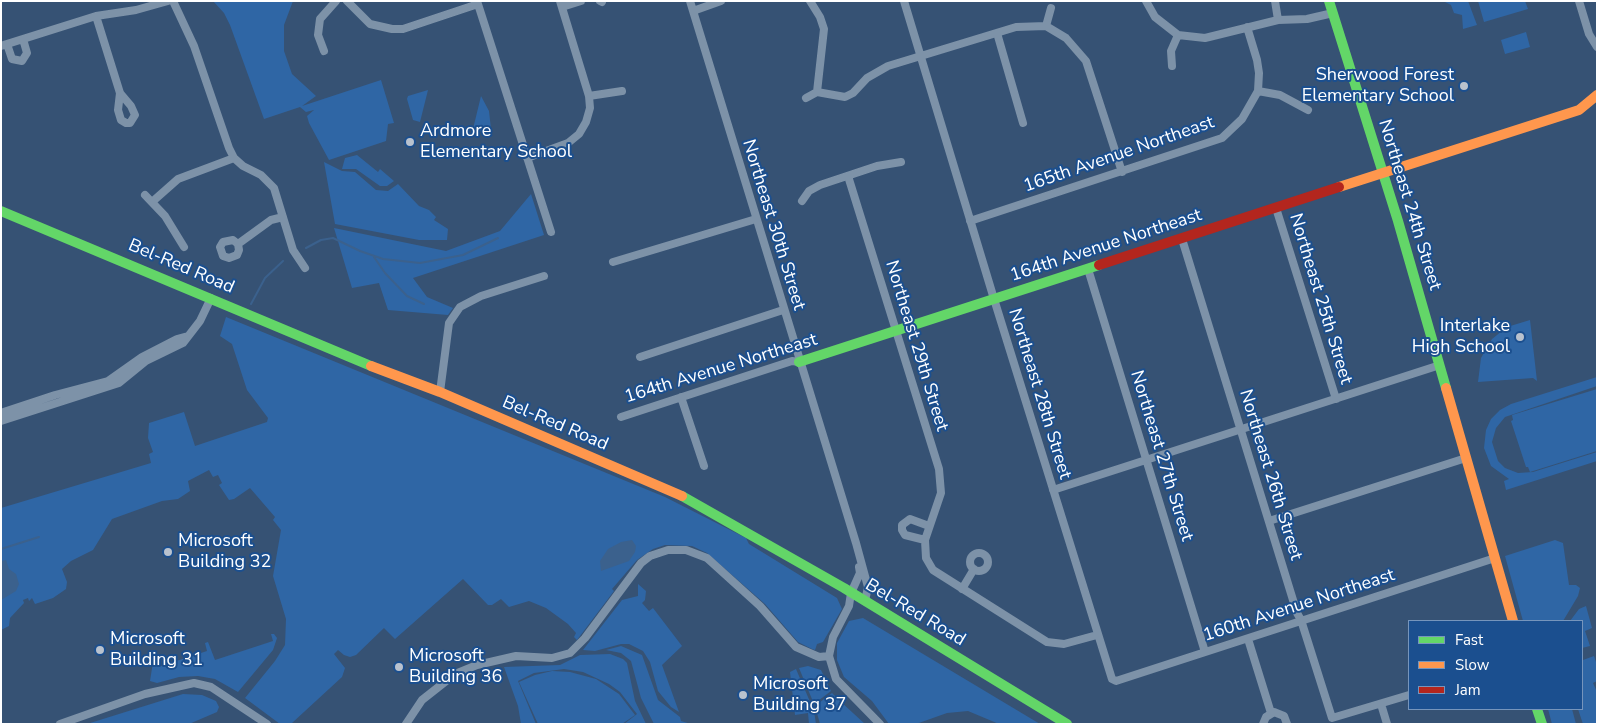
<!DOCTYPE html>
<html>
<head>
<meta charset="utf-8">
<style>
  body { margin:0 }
  #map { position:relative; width:1598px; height:725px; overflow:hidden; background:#365274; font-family:"Nunito Sans",sans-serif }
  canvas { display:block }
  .frame { position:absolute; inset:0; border:2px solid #fff; pointer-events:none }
  .legend { position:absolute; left:1408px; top:620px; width:175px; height:90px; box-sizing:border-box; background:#1b4f8f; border:1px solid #7695bc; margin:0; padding:6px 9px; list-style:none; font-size:15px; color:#fff }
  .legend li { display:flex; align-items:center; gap:10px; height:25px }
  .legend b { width:25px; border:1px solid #7695bc }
</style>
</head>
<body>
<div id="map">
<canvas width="1598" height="725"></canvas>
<div class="frame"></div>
<ul class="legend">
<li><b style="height:6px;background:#63d668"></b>Fast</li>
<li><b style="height:6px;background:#ff974d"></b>Slow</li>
<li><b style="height:6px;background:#b3261e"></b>Jam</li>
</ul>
</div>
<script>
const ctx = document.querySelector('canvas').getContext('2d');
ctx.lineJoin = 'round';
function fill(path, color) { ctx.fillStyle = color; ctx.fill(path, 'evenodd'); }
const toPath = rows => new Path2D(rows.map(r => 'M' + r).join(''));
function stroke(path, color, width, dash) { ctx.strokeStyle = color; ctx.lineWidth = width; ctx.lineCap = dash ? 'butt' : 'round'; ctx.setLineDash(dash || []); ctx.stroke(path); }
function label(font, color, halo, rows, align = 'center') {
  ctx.font = font + ' "Nunito Sans",sans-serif'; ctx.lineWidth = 4; ctx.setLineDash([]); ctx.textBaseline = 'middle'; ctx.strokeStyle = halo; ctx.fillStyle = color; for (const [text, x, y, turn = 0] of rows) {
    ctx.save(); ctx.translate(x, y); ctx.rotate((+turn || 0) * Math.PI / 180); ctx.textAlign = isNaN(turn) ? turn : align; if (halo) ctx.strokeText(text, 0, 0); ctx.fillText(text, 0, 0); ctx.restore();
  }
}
fill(toPath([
  [213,1,293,1,284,25,284,51,292,74,316,96,302,106,381,80,394,123,388,124,386,141,329,160,309,123,307,116,314,110,306,112,300,107,264,119,230,25,224,13],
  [1443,1,1468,1,1477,25,1463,29,1462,15,1454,13,1451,5],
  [1478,1,1525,1,1528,9,1484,22],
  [1526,32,1530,47,1505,54,1501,40],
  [428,90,420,122,413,120,407,99,408,96],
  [481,96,489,111,491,129,486,133,473,129],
  [357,155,378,172,380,169,394,181,387,186,380,186,356,169,342,169,345,158],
  [324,162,342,171,355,172,376,190,388,191,398,184,419,206,429,210,436,217,434,220,448,229,447,240,419,240,335,224],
  [531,194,544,235,413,278,427,297,453,308,448,315,388,310,379,283,352,288,334,228,446,251,500,231],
  [226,317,665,497,746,538,749,544,837,598,842,609,823,642,817,644,815,650,812,649,798,642,765,604,707,553,692,546,665,545,653,549,637,560,612,589,614,591,577,640,574,637,576,633,568,624,546,608,529,601,509,607,501,599,492,605,488,605,463,579,395,639,384,628,356,655,350,657,344,655,338,650,334,654,345,668,342,677,292,723,280,724,245,698,275,661,285,645,286,619,273,576,281,530,273,520,275,517,250,488,234,499,229,500,219,485,222,483,218,475,213,477,209,470,188,481,190,491,178,499,162,501,112,519,93,550,71,561,62,569,67,582,66,589,53,598,35,604,32,598,29,601,28,598,23,600,24,603,10,618,9,626,1,630,1,508,151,463,149,454,153,452,148,438,149,423,184,412,195,446,267,422,268,418,247,390,232,344,220,336],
  [1530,320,1537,381,1533,378,1478,382,1481,358,1492,339,1507,327],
  [1597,377,1597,386,1505,417,1496,428,1492,442,1498,461,1505,468,1518,473,1533,472,1597,452,1597,461,1506,490,1504,481,1509,479,1491,466,1484,448,1486,430,1491,419,1500,410,1511,404],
  [1597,389,1597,451,1530,472,1528,467,1526,467,1511,421,1513,420,1512,415],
  [1555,540,1563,543,1569,585,1576,585,1580,588,1578,596,1563,621,1523,621,1505,556],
  [638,584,646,591,645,600,642,603,649,611,653,608,682,646,662,665,679,712,671,707,658,691,650,662,643,651,629,644,621,644,595,651,583,650,622,600,638,596],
  [1586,606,1592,628,1585,631,1590,646,1582,648,1582,621,1570,621,1579,609],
  [863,618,1040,724,999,724,968,711,947,713,916,724,889,724,872,701,844,677,837,660,837,643,849,621],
  [271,634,274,634,277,638,273,650,238,692,215,679,198,676,179,677,157,683,150,681,153,662,156,661,158,667,207,651,205,643,208,642,215,660,273,641],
  [621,646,642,655,658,700,680,717,681,721,691,724,654,724,641,698,631,661,621,653,606,650],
  [610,654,623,659,627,663,635,701,646,724,624,724,637,714,620,692,609,684,583,672,564,669,534,673,518,681,536,724,521,724,518,706,504,667,560,665,580,655],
  [1582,656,1583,660,1594,656,1597,665,1597,681,1593,683,1597,692,1597,724,1583,724,1578,709,1582,709],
  [808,666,821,670,831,691,814,704,799,668],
  [796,669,814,711,816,724,809,724,808,713,795,715,790,672],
  [552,671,570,672,596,679,619,694,635,715,622,724,538,724,519,682,535,675],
  [832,693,841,702,865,724,820,724,815,706],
  [183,694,202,695,216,701,219,707,217,712,189,724,87,724],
  [1548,709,1572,709,1576,724,1552,724]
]), '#2f66a5');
fill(toPath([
  [632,540,636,546,635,552,629,561,601,571,600,561,608,549,621,542],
  [6,560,9,569,16,574,19,584,16,591,1,600,1,561]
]), '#3b618d');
stroke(toPath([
  [306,248,321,240,333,238,360,251,383,259,420,263,463,255,498,238],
  [374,257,385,273,407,296,424,304],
  [251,304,265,278,283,261],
  [1,549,39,537]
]), '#3b618d', 2);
stroke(toPath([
  [173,1,194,46,229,148,234,158,243,166,261,175,274,188,293,250,305,268],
  [347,1,370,24,392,29,403,29,478,4],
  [477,1,551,232],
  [600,1,602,2],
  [690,1,856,543,868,587,865,601],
  [810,1,820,17,824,29,817,92],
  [904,1,994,299,1112,679,1116,681,1495,558],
  [1146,1,1155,17,1178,35,1171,51,1172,66],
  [1275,1,1278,20],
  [1579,1,1589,34,1597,47],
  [562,7,581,1],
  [693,11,721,1],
  [96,16,120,93,131,106,135,115,130,123,126,123,121,120,118,110,120,93],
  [1046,26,1051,8],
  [997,33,1023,123],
  [1178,35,1205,38,1278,20,1307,19,1333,13],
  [7,44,12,59,22,61,27,53,23,39],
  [1,46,96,16,136,10,168,1],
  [324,51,318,35,320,19,336,1],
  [1258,91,1280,95,1308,110],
  [589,96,622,91],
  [806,98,817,92,845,97,853,93,867,78,888,66,1016,27,1046,26,1066,38,1086,61,1122,172],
  [527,158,568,143,579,134,586,122,590,108,589,96,560,1],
  [848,176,939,469,941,493,925,540,926,558,933,570,1047,642,1064,644,1097,635],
  [145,195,165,216,184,247],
  [802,201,809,191,820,185,877,166,901,162],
  [152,202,178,179,234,158],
  [1276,208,1336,399],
  [970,221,1222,138,1242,119,1258,91,1259,73,1257,60,1247,27],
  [1182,239,1297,613,1301,620,1332,718,1409,695],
  [238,244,239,250,237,255,229,258,223,256,220,247,223,242,233,240,238,244,271,220,283,217],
  [613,262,756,219],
  [1088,269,1205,652],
  [640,357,783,310],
  [440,392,449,323,460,307,481,296,544,276],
  [681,397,704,466],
  [1,413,55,395,108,381,142,357,177,339,188,336],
  [621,417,792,361,799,362],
  [1,421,119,383,146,361,183,343,200,321,211,298],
  [1053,490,1440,365],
  [1269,521,1466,458],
  [925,540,905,535,902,530,902,525,910,519,929,526],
  '970 562a9 9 0 1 1 18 0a9 9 0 1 1-18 0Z',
  [859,567,860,573,851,593,849,606,833,637,829,656,836,679,880,724],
  [962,589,974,569],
  [1248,639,1271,713],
  [1381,704,1387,724],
  [60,724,145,694,194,683,211,687,267,724],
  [406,724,422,700,455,674,477,665,516,656,552,658,570,653,585,638,641,563,650,556,668,550,686,550,707,558,760,606,796,647,819,657,829,656],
  [1263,724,1266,717,1274,712,1284,716,1287,724]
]), '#7d92a8', 8);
stroke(toPath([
  [1329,1,1398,221,1446,388],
  [1,211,371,366],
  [799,362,1099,265],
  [682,496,844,588,1067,724],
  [1537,709,1542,724]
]), '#63d668', 10);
stroke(toPath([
  [1339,187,1579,110,1597,95],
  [371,366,440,392,682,496],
  [1446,388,1513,621]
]), '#ff974d', 10);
stroke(toPath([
  [1099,265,1339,187]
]), '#b3261e', 10);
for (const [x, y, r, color] of [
  [1464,86,5,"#b9c2ce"],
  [410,142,5,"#b9c2ce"],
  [1520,337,5,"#b9c2ce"],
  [168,552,5,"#b9c2ce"],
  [100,650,5,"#b9c2ce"],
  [399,667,5,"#b9c2ce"],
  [743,695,5,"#b9c2ce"]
]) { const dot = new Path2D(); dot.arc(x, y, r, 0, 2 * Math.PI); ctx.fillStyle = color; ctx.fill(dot); stroke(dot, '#1b4f8f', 2); }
label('18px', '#fff', '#1b4f8f', [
  ["Sherwood Forest",1454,76,"right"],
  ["Elementary School",1454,97,"right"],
  ["Ardmore",420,132],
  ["Elementary School",420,153],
  ["Interlake",1510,327,"right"],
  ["High School",1510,348,"right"],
  ["Microsoft",178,542],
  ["Building 32",178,563],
  ["Microsoft",110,640],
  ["Building 31",110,661],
  ["Microsoft",409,657],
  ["Building 36",409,678],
  ["Microsoft",753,685],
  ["Building 37",753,706]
], 'left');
label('18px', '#fff', '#1b4f8f', [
  ["165th Avenue Northeast",1119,155,-19],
  ["Northeast 24th Street",1409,205,73],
  ["Northeast 30th Street",773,225,73],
  ["164th Avenue Northeast",1106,246,-18],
  ["Bel-Red Road",181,267,23],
  ["Northeast 25th Street",1320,299,73],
  ["Northeast 29th Street",916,346,73],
  ["164th Avenue Northeast",721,369,-17],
  ["Northeast 28th Street",1039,394,73],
  ["Bel-Red Road",555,424,23],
  ["Northeast 27th Street",1161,456,73],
  ["Northeast 26th Street",1270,475,73],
  ["160th Avenue Northeast",1299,606,-18],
  ["Bel-Red Road",915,613,31]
]);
</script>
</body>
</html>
